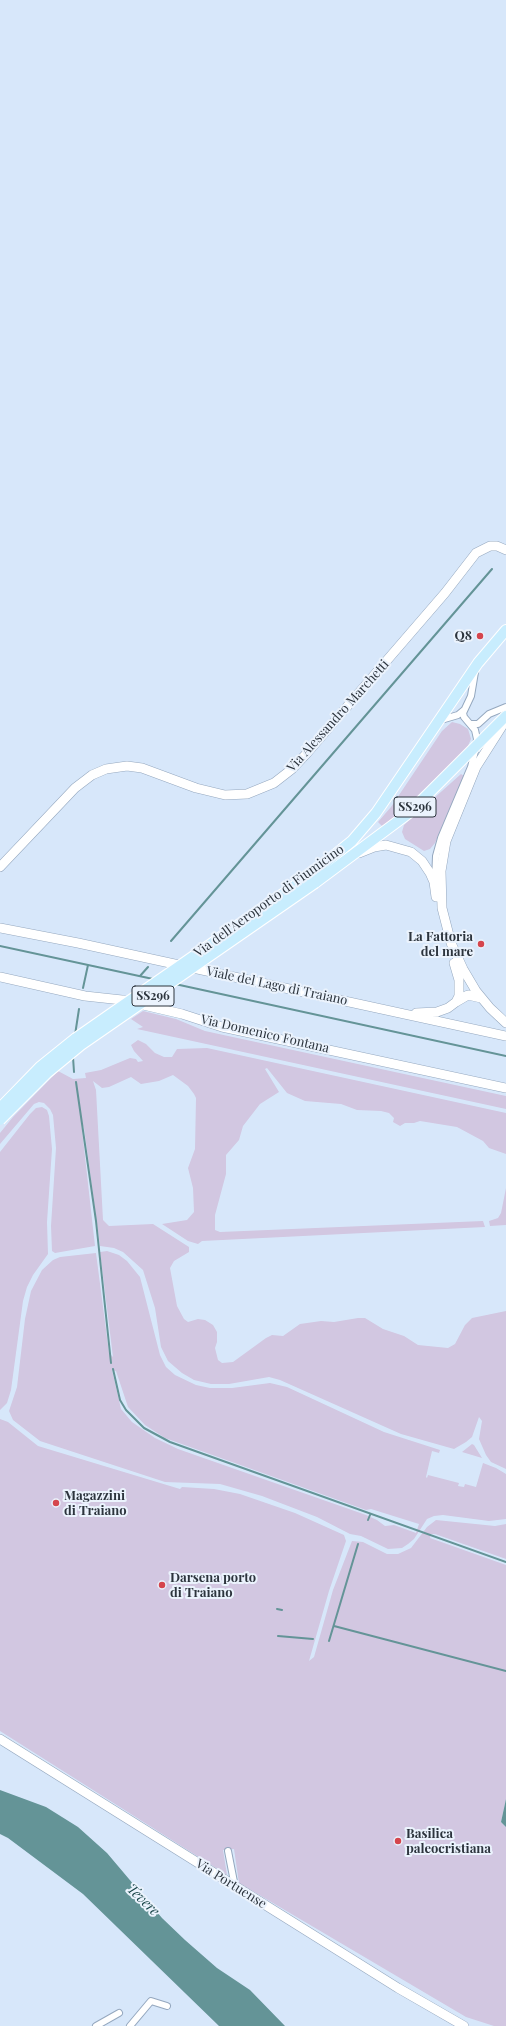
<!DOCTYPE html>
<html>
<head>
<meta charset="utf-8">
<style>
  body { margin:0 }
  canvas { display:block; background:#d7e7fa }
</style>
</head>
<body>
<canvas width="506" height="2026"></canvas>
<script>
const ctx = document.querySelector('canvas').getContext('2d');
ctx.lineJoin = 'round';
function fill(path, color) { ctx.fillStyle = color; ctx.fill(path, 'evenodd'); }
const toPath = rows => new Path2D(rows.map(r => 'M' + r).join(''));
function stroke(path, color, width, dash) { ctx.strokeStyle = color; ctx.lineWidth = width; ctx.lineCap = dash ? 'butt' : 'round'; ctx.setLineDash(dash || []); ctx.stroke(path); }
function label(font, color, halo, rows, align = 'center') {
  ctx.font = font + ' "Playfair Display",serif'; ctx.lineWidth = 4; ctx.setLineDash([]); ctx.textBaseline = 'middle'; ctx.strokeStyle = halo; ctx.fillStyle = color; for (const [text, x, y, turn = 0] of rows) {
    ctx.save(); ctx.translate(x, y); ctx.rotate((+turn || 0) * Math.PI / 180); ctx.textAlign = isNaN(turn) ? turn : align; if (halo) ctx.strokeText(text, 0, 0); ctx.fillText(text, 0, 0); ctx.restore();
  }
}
fill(toPath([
  [452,722,460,724,468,729,471,739,467,748,384,828,378,822,391,807,442,731],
  [461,774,464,776,435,843,430,849,424,851,405,839,402,832,404,825],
  [143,1011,176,1019,205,1031,506,1096,506,1109,137,1029,143,1027,131,1019],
  [138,1040,146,1044,155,1053,164,1057,172,1057,177,1049,207,1048,506,1113,506,1154,489,1148,483,1141,457,1127,420,1121,414,1123,405,1123,400,1126,393,1122,394,1118,389,1113,381,1111,357,1110,341,1104,305,1101,287,1093,267,1068,265,1069,279,1092,260,1104,243,1126,239,1140,226,1155,226,1174,215,1215,215,1230,220,1232,483,1221,485,1227,202,1241,198,1244,188,1241,162,1224,187,1220,194,1212,193,1188,188,1168,195,1149,196,1098,194,1094,188,1086,173,1075,159,1081,141,1084,131,1077,109,1087,102,1088,93,1081,96,1090,103,1220,109,1226,153,1224,189,1247,189,1252,174,1261,170,1268,177,1306,184,1319,188,1322,198,1319,205,1320,213,1325,217,1332,217,1342,215,1348,218,1360,222,1363,233,1362,266,1338,272,1335,283,1336,300,1324,321,1321,334,1322,358,1318,365,1318,383,1329,404,1336,418,1345,448,1348,455,1344,465,1325,472,1318,506,1311,506,1469,491,1462,486,1455,479,1439,482,1421,479,1417,472,1437,466,1442,454,1449,401,1434,280,1380,269,1377,229,1384,211,1384,194,1380,182,1373,168,1361,161,1347,155,1308,143,1270,123,1252,114,1248,100,1246,84,1128,81,1121,95,1246,55,1253,52,1251,51,1226,56,1148,53,1115,50,1109,44,1103,39,1102,34,1104,0,1144,0,1133,13,1117,58,1071,73,1079,86,1078,85,1073,101,1070,130,1058,136,1059,138,1062,143,1061,134,1051,131,1045],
  [42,1107,47,1110,49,1116,52,1149,47,1222,48,1254,33,1275,27,1287,23,1301,11,1390,7,1403,0,1410,0,1152,30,1114,36,1108],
  [506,1188,506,1225,490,1226,489,1221,498,1218,501,1213],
  [107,1251,119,1255,127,1261,140,1277,160,1355,166,1367,175,1375,196,1385,210,1388,232,1388,270,1383,287,1387,384,1432,440,1450,439,1453,432,1451,426,1477,427,1478,428,1475,459,1483,458,1486,464,1487,465,1484,476,1487,483,1463,496,1468,506,1474,506,1519,489,1521,443,1515,434,1516,427,1519,414,1539,408,1544,402,1548,388,1549,361,1536,350,1534,317,1517,262,1496,220,1484,165,1482,40,1441,13,1420,9,1411,17,1387,25,1319,31,1291,42,1270,53,1260,60,1257,96,1253,109,1353,113,1357,100,1252],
  [112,1370,116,1371,128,1407,145,1425,165,1438,366,1510,371,1509,419,1524,416,1533,394,1525,385,1526,377,1520,366,1515,178,1449,155,1438,132,1422,121,1409],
  [0,1419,8,1422,38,1446,180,1489,182,1487,214,1489,240,1494,295,1513,344,1535,346,1541,329,1591,309,1661,314,1657,333,1590,352,1541,363,1542,387,1554,398,1554,411,1548,427,1527,436,1520,495,1526,506,1524,506,1559,435,1534,431,1534,430,1538,506,1565,506,1799,501,1822,506,1827,506,2026,494,2026,466,2017,239,1883,234,1849,223,1850,227,1875,0,1731],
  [472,1444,474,1445,482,1458,462,1452]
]), '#d2c7e1');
fill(toPath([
  [0,1790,46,1807,78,1827,107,1853,162,1918,185,1940,217,1968,250,1990,285,2026,219,2026,83,1894,8,1838,0,1834],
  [506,1799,506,1827,501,1822]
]), '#649497');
stroke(toPath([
  [171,941,492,569],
  [0,946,153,979],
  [140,976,148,967],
  [175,984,506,1056],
  [83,988,88,965],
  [75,1035,79,1009],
  [73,1057,74,1072],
  [76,1082,96,1221,111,1363],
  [113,1369,120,1400,126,1410,144,1428,170,1442,506,1562],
  [368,1520,370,1515],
  [277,1609,282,1610],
  [334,1626,506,1671],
  [278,1636,313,1639],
  [329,1641,358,1544]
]), '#649497', 2);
const street = toPath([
  [441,720,458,715,464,710],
  [471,724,478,724,489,714,506,707],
  [435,881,436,856,441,838,471,767,476,747,477,739,475,730,464,717,463,713,471,696,475,672],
  [228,1851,235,1887],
  [96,2026,119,2013],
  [130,2026,151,2001,167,2006]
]);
const secondary = toPath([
  [504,723,476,767,446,841,441,871,442,908,451,943,463,969,476,991,490,1008,506,1023],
  [359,853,374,847,386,845,411,852,422,861,430,873,434,882,436,897],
  [0,867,75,788,92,775,106,769,127,766,142,768,196,788,225,795,247,794,274,783,292,769,307,753,445,593,476,553,490,546,497,546,506,550],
  [0,928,78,943,506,1036],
  [0,977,85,996,122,1000,182,1014,222,1027,506,1088],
  [456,1002,468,995,481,998],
  [416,1013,437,1012,448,1008,456,1002,459,996,459,980,454,963],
  [0,1739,398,1988,464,2026]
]);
const primary = toPath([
  [310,875,352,841,376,813,478,663,506,630],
  [315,883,409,813,506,716]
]);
stroke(street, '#95a8bf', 8);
stroke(secondary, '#95a8bf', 10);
stroke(primary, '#fff', 12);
stroke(street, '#fff', 6);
stroke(secondary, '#fff', 9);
stroke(primary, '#c8edfe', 10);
const primaryBridge = toPath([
  [0,1108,40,1067,76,1038,310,875],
  [0,1120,47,1073,81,1045,315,883]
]);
stroke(primaryBridge, '#fff', 12, []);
stroke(primaryBridge, '#c8edfe', 10);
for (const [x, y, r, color] of [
  [480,636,4,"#d5454d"],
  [481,944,4,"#d5454d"],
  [56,1503,4,"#d5454d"],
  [162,1585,4,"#d5454d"],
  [398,1841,4,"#d5454d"]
]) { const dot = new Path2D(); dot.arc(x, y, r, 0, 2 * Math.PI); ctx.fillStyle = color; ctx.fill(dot); stroke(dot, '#ebf3fd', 1.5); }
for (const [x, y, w] of [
  [415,807,42],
  [153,996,42]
]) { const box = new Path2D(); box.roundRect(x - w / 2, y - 10, w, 20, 3); ctx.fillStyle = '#ebf3fd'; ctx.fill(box); stroke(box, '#2c343d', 1); }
label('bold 12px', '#2c343d', null, [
  ["SS296",415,807],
  ["SS296",153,996]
]);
label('bold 13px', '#2c343d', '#ebf3fd', [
  ["Q8",472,636,"right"],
  ["La Fattoria",473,937,"right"],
  ["del mare",473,952,"right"],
  ["Magazzini",64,1496],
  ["di Traiano",64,1511],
  ["Darsena porto",170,1578],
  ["di Traiano",170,1593],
  ["Basilica",406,1834],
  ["paleocristiana",406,1849]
], 'left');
label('13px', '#2c343d', '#ebf3fd', [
  ["Via Alessandro Marchetti",338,716,-48],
  ["Via dell'Aeroporto di Fiumicino",269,901,-36],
  ["Viale del Lago di Traiano",277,986,12],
  ["Via Domenico Fontana",265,1034,13],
  ["Via Portuense",231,1884,32]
]);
label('italic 14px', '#174447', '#ebf3fd', [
  ["Tevere",143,1900,44]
]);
</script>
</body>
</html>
